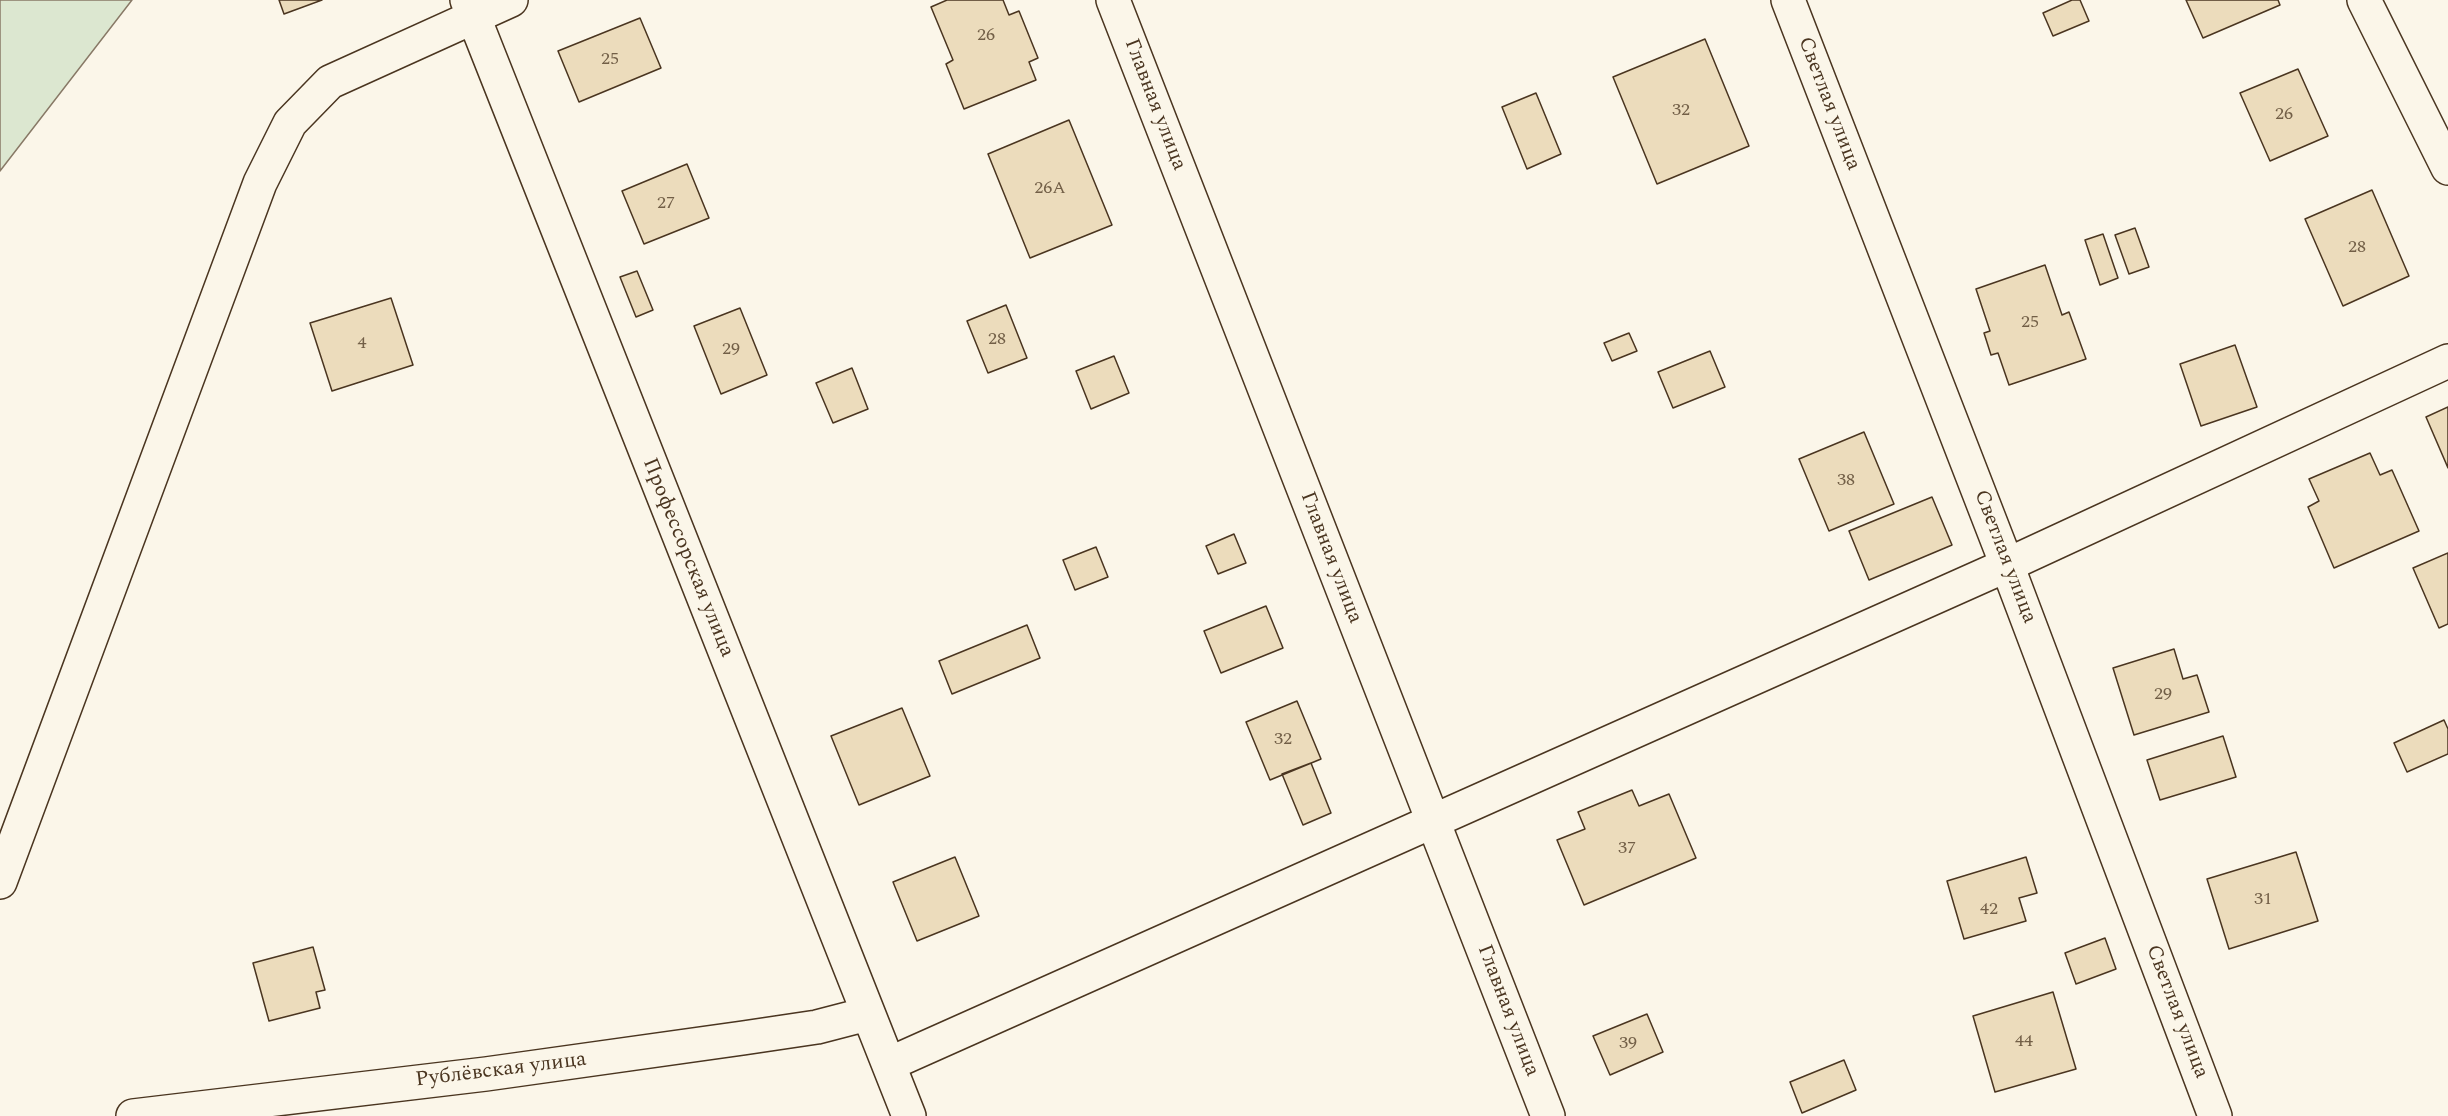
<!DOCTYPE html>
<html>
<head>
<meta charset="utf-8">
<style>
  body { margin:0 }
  canvas { display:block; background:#fbf6e9 }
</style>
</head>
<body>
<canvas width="2448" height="1116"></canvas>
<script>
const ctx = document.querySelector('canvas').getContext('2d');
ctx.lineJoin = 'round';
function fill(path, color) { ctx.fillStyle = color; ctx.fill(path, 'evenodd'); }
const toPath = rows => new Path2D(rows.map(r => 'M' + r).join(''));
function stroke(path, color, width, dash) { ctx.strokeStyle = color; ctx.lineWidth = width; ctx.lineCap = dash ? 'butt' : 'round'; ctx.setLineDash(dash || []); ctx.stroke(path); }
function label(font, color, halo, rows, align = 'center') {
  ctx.font = font + ' Spectral,serif'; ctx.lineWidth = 4.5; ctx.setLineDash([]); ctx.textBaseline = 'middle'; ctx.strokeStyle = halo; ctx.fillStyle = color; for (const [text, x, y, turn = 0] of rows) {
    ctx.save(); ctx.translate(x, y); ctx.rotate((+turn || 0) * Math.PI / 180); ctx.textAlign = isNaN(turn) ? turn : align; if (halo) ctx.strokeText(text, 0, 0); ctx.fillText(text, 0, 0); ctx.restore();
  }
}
const green = toPath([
  [0,0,132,0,0,171,0,0]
]);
fill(green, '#dce7d0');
stroke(green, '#887966', 1.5);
const building = toPath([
  [279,0,322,0,284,14,279,0],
  [947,0,1003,0,1009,15,1019,11,1038,58,1029,62,1036,80,964,109,946,64,953,60,931,7,947,0],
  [2072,0,2080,0,2089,21,2053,36,2043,13,2072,0],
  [2186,0,2278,0,2280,5,2203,38,2186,0],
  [640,18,661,68,579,102,558,51,640,18],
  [1705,39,1749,146,1657,184,1613,77,1705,39],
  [2298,69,2328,136,2270,161,2240,93,2298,69],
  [1536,93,1561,154,1527,169,1502,107,1536,93],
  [1069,120,1112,225,1030,258,988,154,1069,120],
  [687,164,709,218,644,244,622,191,687,164],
  [2372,190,2409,276,2343,306,2305,219,2372,190],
  [2135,228,2149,267,2129,274,2115,235,2135,228],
  [2103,234,2118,278,2100,285,2085,240,2103,234],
  [2045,265,2062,315,2069,312,2086,359,2009,385,1998,353,1991,355,1984,333,1990,331,1976,289,2045,265],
  [637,271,653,310,636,317,620,277,637,271],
  [391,298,413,365,332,391,310,323,391,298],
  [1006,305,1027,358,988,373,967,321,1006,305],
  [740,308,767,375,721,394,694,326,740,308],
  [1629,333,1637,351,1612,361,1604,343,1629,333],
  [2235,345,2257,407,2201,426,2180,364,2235,345],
  [1710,351,1725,387,1673,408,1658,372,1710,351],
  [1114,356,1129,393,1091,409,1076,371,1114,356],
  [852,368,868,409,833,423,816,383,852,368],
  [2448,407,2448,468,2426,417,2448,407],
  [1864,432,1894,504,1829,531,1799,459,1864,432],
  [2370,453,2380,475,2392,470,2419,531,2334,568,2308,507,2319,501,2309,479,2370,453],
  [1932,497,1952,545,1869,580,1849,531,1932,497],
  [1234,534,1246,563,1218,574,1206,546,1234,534],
  [1096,547,1108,577,1075,590,1063,560,1096,547],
  [2448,553,2448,624,2439,628,2413,568,2448,553],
  [1266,606,1283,648,1221,673,1204,631,1266,606],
  [1027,625,1040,658,952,694,939,661,1027,625],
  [2174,649,2183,679,2197,675,2209,712,2134,735,2113,668,2174,649],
  [1297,701,1321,759,1270,780,1246,722,1297,701],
  [902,708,930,776,859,805,831,736,902,708],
  [2444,720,2448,729,2448,754,2407,772,2394,743,2444,720],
  [2223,736,2236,777,2160,800,2147,760,2223,736],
  [1311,763,1331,813,1303,825,1282,774,1311,763],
  [1632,790,1639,806,1669,794,1696,858,1584,905,1557,840,1585,829,1578,812,1632,790],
  [2296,852,2318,921,2229,949,2207,879,2296,852],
  [955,857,979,916,917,941,893,882,955,857],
  [2026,857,2037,893,2019,898,2026,921,1964,939,1947,881,2026,857],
  [2105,938,2116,969,2076,984,2065,953,2105,938],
  [313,947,325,990,316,992,320,1008,269,1021,253,963,313,947],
  [2053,992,2076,1069,1995,1092,1973,1016,2053,992],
  [1647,1014,1663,1052,1610,1075,1593,1036,1647,1014],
  [1844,1060,1856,1090,1802,1113,1790,1082,1844,1060]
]);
fill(building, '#ecdcbc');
stroke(building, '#4a3520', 1.5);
const street = toPath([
  [467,0,909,1116],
  [1113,0,1548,1116],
  [1788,0,2007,565,2215,1116],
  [2364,0,2448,168],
  [0,882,260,183,290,123,330,82,511,0],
  [889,1064,2007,565,2448,361],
  [133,1116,486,1074,743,1038,817,1027,867,1014]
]);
stroke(street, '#4a3520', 36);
stroke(street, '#fbf6e9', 33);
label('18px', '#725f47', null, [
  ["26",986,36],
  ["25",610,60],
  ["32",1681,111],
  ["26",2284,115],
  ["26А",1050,189],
  ["27",666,204],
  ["28",2357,248],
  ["25",2030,323],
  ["28",997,340],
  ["4",362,344],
  ["29",731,350],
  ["38",1846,481],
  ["29",2163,695],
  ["32",1283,740],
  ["37",1627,849],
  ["31",2263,900],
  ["42",1989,910],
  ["44",2024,1042],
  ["39",1628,1044]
]);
label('21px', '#4a3520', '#fbf6e9', [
  ["Светлая улица",1828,104,69],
  ["Главная улица",1154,105,69],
  ["Светлая улица",2004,557,69],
  ["Профессорская улица",687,558,68],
  ["Главная улица",1330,558,69],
  ["Главная улица",1507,1011,69],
  ["Светлая улица",2176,1012,69],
  ["Рублёвская улица",501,1071,-7]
]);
</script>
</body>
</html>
